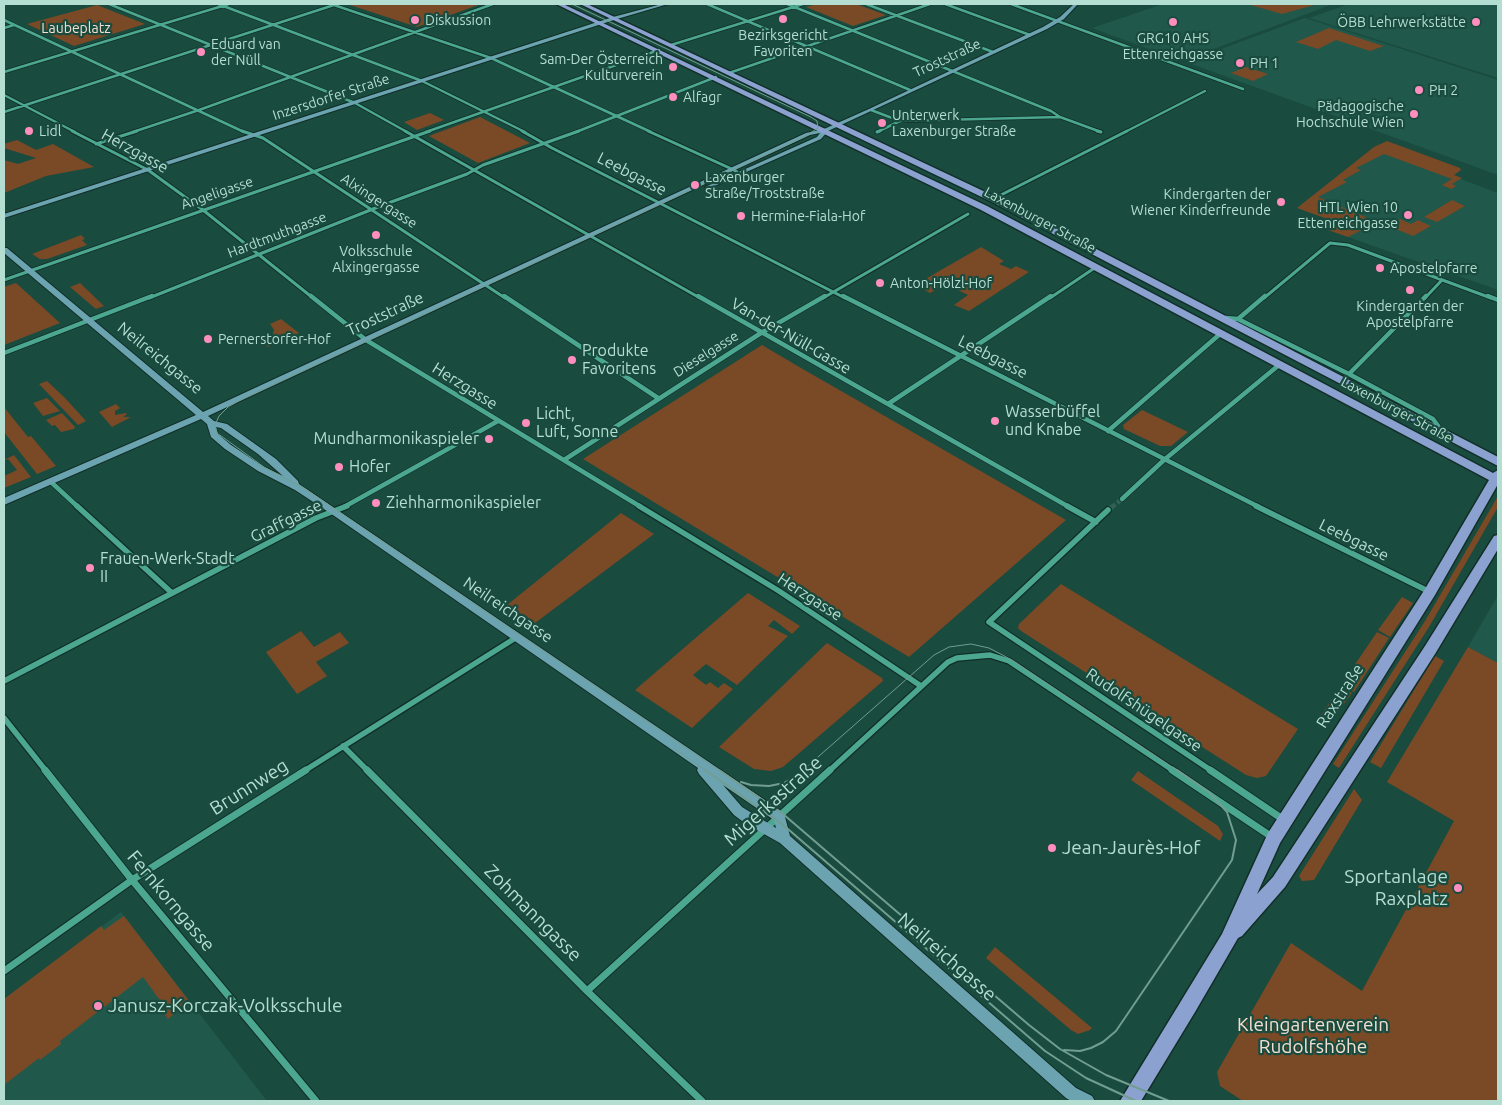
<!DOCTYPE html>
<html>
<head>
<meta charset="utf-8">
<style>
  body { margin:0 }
  #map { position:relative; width:1502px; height:1105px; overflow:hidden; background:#1a4b3f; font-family:Ubuntu,sans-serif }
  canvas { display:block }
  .frame { position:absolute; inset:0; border:5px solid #b4ded1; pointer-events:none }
</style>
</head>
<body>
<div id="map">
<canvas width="1502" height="1105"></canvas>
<div class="frame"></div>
</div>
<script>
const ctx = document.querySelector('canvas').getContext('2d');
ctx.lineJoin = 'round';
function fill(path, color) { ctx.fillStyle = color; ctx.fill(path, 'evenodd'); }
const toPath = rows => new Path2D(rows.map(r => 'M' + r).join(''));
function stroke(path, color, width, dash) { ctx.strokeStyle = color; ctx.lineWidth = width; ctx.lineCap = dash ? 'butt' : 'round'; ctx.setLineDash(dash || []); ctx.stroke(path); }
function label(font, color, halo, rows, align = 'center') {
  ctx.font = font + ' Ubuntu,sans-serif'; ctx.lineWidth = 4.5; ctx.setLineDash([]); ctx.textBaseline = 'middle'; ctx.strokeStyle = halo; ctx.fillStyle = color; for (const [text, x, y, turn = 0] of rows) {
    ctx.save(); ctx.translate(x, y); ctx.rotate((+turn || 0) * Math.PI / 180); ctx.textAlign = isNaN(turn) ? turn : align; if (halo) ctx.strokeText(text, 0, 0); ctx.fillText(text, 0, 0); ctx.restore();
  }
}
fill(toPath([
  [1163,4,1333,4,1182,61,1092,28],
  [1349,4,1498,4,1498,78,1309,18],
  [1305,18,1498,80,1498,175,1186,62],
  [1376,147,1498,193,1498,290,1328,230,1336,222,1297,208],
  [1498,595,1498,663,1468,647],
  [121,912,267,1101,4,1101,4,999]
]), '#20584b');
fill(toPath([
  [347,4,481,4,417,27],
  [817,4,856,4,886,15,853,26,806,7],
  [1247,4,1318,4,1282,14],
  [97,5,145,24,74,46,27,24],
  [1329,28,1374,43,1384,46,1370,51,1336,40,1318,49,1296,42],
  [1246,67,1268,74,1253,81,1231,73],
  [430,113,444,120,417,130,404,122],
  [480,117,530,143,478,163,429,136],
  [17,140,36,150,53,144,94,167,46,176,4,193,4,160,18,164,36,158,4,148,4,144],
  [1387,141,1460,168,1461,170,1454,175,1462,178,1452,184,1456,186,1451,189,1442,185,1452,179,1384,154,1356,168,1361,170,1343,180,1347,182,1318,197,1377,222,1348,237,1328,230,1336,222,1297,208,1374,147],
  [1452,200,1465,206,1437,222,1424,217],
  [1400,219,1411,224,1418,220,1431,226,1413,236,1388,226],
  [81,235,85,239,82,240,87,245,47,259,40,259,32,254],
  [981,247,1004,261,999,264,1011,269,1016,266,1029,272,969,311,954,305,968,295,945,284,930,293,915,285],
  [16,283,60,323,4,345,4,287],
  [80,283,104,306,96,309,70,287],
  [281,319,299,333,268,347,264,344,272,337,274,330,270,324],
  [762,345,801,368,1066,520,909,657,583,459],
  [47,381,65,398,86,421,78,425,39,384],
  [47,398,60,411,43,416,33,403],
  [116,404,120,408,115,411,115,415,126,413,127,414,123,417,131,417,112,427,99,412],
  [4,407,28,437,31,436,56,466,37,474,4,432],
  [1142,410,1188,432,1171,446,1160,446,1124,429,1123,425],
  [62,413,75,427,74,429,61,432,55,425,52,426,46,420],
  [14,455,31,477,4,488,4,476,17,470,8,459,4,461,4,460],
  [1498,496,1498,507,1429,627,1339,768,1333,764,1425,621],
  [621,513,654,534,535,623,507,605],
  [1061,584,1298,729,1266,776,1257,778,1246,775,1021,631,1018,628,1019,624],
  [748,593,800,626,792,634,774,620,768,626,788,636,737,685,706,664,693,675,706,685,710,682,718,688,724,683,733,689,692,728,635,690],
  [1402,597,1413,603,1390,637,1378,630],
  [301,631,314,647,340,632,349,643,316,662,327,676,297,694,266,652],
  [1377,632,1389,638,1354,692,1341,685],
  [827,643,882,678,883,681,783,767,771,771,754,769,719,747],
  [1468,647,1498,663,1498,1101,1243,1101,1220,1086,1217,1072,1291,943,1362,991,1454,821,1387,782],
  [1435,656,1444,661,1381,768,1370,762],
  [1340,687,1352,693,1336,714,1321,724,1317,721],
  [1138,771,1218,826,1223,834,1220,841,1131,780],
  [1354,789,1362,800,1314,880,1302,881,1299,876],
  [124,916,189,1001,168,1019,161,1009,164,1006,143,977,60,1041,61,1044,40,1060,39,1058,4,1085,4,999,101,926,104,930],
  [995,947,1092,1028,1090,1030,1078,1034,1071,1030,986,958]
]), '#7a4926');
stroke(toPath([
  [1112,507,1122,499]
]), '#316155', 4.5, [4.5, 2]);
stroke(toPath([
  [1108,510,1113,506]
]), '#316155', 5.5, [5.5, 2.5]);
const streetFar4 = toPath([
  [109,4,355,103,407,132],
  [218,4,422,81,525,132],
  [331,4,491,58,651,132],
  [707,4,910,90],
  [787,4,1051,111,1060,117],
  [866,4,993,52],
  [945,4,1030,35],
  [1011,4,1243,89],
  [4,20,244,132],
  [4,28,14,25],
  [671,45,803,4],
  [4,72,229,4],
  [729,73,930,4],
  [4,95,75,132],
  [871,110,900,121,1060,117,1101,132],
  [4,112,334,5],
  [133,132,199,110,493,4],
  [426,132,659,50],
  [576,132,716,77],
  [877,132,900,121],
  [1125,132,1205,91]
]);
const streetFar3 = toPath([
  [72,131,148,170,203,210,313,298],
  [242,131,263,138,505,298],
  [405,131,700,298],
  [522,131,552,148,845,298],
  [648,131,734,170,737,172,735,176],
  [1097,131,1101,132],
  [877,132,880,131],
  [96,144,137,131],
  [993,199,1127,131],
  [4,280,430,131],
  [149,298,383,205,467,174,483,165,579,131],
  [823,298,968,214],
  [1050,298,1096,267],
  [1264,298,1330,243,1348,245,1491,298],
  [1425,298,1442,280]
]);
const streetFar2 = toPath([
  [311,296,366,340,641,507],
  [504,296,658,398],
  [698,296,1069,507],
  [843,296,1259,507],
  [1488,296,1498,300],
  [1226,318,1238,319,1349,374,1433,419,1441,430],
  [1238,319,1265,296],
  [4,353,152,296],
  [1349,374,1426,296],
  [888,404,1051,296],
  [1108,431,1220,334],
  [564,460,761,333,825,296],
  [51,482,78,507],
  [1122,499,1164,460,1279,365],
  [344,507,498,421]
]);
const streetFar1 = toPath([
  [77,506,172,593],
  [639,506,779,591,921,686],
  [1067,506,1096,522],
  [1256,506,1430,592],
  [1108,510,989,622,1212,771],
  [4,681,316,518,347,506],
  [4,718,46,771],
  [343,746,368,771],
  [304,771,517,637],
  [829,771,948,662,957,658,990,655,1009,661,1174,771]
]);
const street = toPath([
  [45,770,132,880,316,1101],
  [367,770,587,991,702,1101],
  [1172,770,1272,837],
  [1210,770,1284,820],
  [4,971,132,880,306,770],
  [587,991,830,770]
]);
const secondary = toPath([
  [662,4,668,4,617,19,4,218,4,214,613,17,662,4],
  [1074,4,1078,4,1064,19,1047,29,828,131,821,139,710,188,705,187,817,137,820,133,810,135,208,416,214,421,227,424,276,459,298,481,299,484,784,813,790,836,1076,1088,1092,1096,1095,1101,1071,1101,1066,1098,780,843,746,824,734,815,699,774,697,770,698,768,330,513,295,490,258,471,225,449,211,437,207,424,201,419,4,505,4,498,196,415,4,253,4,248,7,248,203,412,806,133,824,129,869,109,1043,27,1060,17,1074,4],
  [216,427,221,428,258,454,283,476,264,467,231,445,218,434,216,427],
  [723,785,774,820,776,828,742,807,723,785]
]);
const primary = toPath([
  [556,4,563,4,987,206,1493,473,1498,470,1498,484,1435,595,1280,843,1257,894,1273,877,1425,646,1494,536,1498,535,1498,549,1435,654,1285,887,1242,936,1238,938,1195,1012,1141,1101,1120,1101,1222,934,1268,833,1425,589,1489,480,981,210,556,4],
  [580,4,587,4,996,197,1498,457,1498,466,990,201,580,4]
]);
stroke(streetFar4, '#112e27', 4);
stroke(streetFar3, '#112e27', 5);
stroke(streetFar2, '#112e27', 6);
stroke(streetFar1, '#112e27', 8);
stroke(street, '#112e27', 9);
stroke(secondary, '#112e27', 2);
stroke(primary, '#112e27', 3);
stroke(streetFar4, '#4ba790', 2.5);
stroke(streetFar3, '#4ba790', 3);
stroke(streetFar2, '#4ba790', 4.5);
stroke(streetFar1, '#4ba790', 5.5);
stroke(street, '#4ba790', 7);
fill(secondary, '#6ba4b0');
fill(primary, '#8ba2d1');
stroke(toPath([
  [572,4,811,117,817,121,818,128,804,137,242,399,228,407,219,416,215,425,217,433,264,467,304,488,720,771],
  [675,749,707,771],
  [802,771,934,655,949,647,971,644,989,648,1012,660,1178,771]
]), '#719e91', 1);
stroke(toPath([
  [705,770,781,823,1045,1051,1086,1078,1136,1101],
  [719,770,783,814,1029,1025,1060,1049,1106,1075,1169,1101],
  [741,782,751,785,769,786,784,783,796,777,804,770],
  [1064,1050,1080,1051,1091,1048,1103,1042,1116,1031,1232,860,1236,840,1227,812,1209,792,1177,770]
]), '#719e91', 2);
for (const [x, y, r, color] of [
  [783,19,5,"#fe8ebd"],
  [415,20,5,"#fe8ebd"],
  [1173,22,5,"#fe8ebd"],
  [1476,22,5,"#fe8ebd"],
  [201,52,5,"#fe8ebd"],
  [1240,63,5,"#fe8ebd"],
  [673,67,5,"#fe8ebd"],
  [1419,90,5,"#fe8ebd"],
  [673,97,5,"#fe8ebd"],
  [1414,114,5,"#fe8ebd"],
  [882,123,5,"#fe8ebd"],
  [29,131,5,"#fe8ebd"],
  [695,185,5,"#fe8ebd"],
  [1281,202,5,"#fe8ebd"],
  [1408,215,5,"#fe8ebd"],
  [741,216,5,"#fe8ebd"],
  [376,235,5,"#fe8ebd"],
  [1380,268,5,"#fe8ebd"],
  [880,283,5,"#fe8ebd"],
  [1410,290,5,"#fe8ebd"],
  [208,339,5,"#fe8ebd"],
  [572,360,5,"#fe8ebd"],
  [995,421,5,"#fe8ebd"],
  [526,423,5,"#fe8ebd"],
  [489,439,5,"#fe8ebd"],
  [339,467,5,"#fe8ebd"],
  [376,503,5,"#fe8ebd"],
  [90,568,5,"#fe8ebd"],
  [1052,848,5,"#fe8ebd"],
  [1458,888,5,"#fe8ebd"],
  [98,1006,5,"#fe8ebd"]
]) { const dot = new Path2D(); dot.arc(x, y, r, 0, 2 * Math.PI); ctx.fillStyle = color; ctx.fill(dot); stroke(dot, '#1a4b3f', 2); }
label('14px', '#b4ded1', '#1a4b3f', [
  ["Diskussion",425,20],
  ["ÖBB Lehrwerkstätte",1466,22,"right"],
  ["Bezirksgericht",783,35,"center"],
  ["Favoriten",783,51,"center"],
  ["GRG10 AHS",1173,38,"center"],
  ["Ettenreichgasse",1173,54,"center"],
  ["Eduard van",211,44],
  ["der Nüll",211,60],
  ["Sam-Der Österreich",663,59,"right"],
  ["Kulturverein",663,75,"right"],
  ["PH 1",1250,63],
  ["PH 2",1429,90],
  ["Alfagr",683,97],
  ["Pädagogische",1404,106,"right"],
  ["Hochschule Wien",1404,122,"right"],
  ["Unterwerk",892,115],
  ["Laxenburger Straße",892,131],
  ["Lidl",39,131],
  ["Laxenburger",705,177],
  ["Straße/Troststraße",705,193],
  ["Kindergarten der",1271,194,"right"],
  ["Wiener Kinderfreunde",1271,210,"right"],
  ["HTL Wien 10",1398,207,"right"],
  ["Ettenreichgasse",1398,223,"right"],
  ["Hermine-Fiala-Hof",751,216],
  ["Volksschule",376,251,"center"],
  ["Alxingergasse",376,267,"center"],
  ["Apostelpfarre",1390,268],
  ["Anton-Hölzl-Hof",890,283],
  ["Kindergarten der",1410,306,"center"],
  ["Apostelpfarre",1410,322,"center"],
  ["Pernerstorfer-Hof",218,339]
], 'left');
label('14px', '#f3dfd1', '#1a4b3f', [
  ["Laubeplatz",76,28]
]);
label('14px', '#b4ded1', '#1a4b3f', [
  ["Troststraße",947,58,-25],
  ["Inzersdorfer Straße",331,97,-18],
  ["Angeligasse",217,193,-19],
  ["Alxingergasse",379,201,33],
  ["Laxenburger Straße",1040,220,28],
  ["Hardtmuthgasse",277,235,-21],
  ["Dieselgasse",706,354,-32],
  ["Laxenburger Straße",1397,410,28]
]);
label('16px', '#b4ded1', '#1a4b3f', [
  ["Herzgasse",135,151,29],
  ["Leebgasse",632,174,27],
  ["Troststraße",385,314,-25],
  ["Van-der-Nüll-Gasse",791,336,30],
  ["Leebgasse",993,357,27],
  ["Neilreichgasse",160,358,39],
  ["Herzgasse",465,386,32],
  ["Graffgasse",286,521,-26],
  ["Leebgasse",1354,540,26],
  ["Herzgasse",810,597,33],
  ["Neilreichgasse",508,610,34],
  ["Raxstraße",1340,696,-57],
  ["Rudolfshügelgasse",1144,710,34]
]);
label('16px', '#b4ded1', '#1a4b3f', [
  ["Produkte",582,351],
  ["Favoritens",582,369],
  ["Wasserbüffel",1005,412],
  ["und Knabe",1005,430],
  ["Licht,",536,414],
  ["Luft, Sonne",536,432],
  ["Mundharmonikaspieler",479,439,"right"],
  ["Hofer",349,467],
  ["Ziehharmonikaspieler",386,503],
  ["Frauen-Werk-Stadt",100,559],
  ["II",100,577]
], 'left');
label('19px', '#b4ded1', '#1a4b3f', [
  ["Brunnweg",249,787,-32],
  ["Migerkastraße",773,801,-42],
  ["Fernkorngasse",171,901,50],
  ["Zohmanngasse",533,913,45],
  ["Neilreichgasse",947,957,41]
]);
label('19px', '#b4ded1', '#1a4b3f', [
  ["Jean-Jaurès-Hof",1062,848],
  ["Sportanlage",1448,877,"right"],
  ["Raxplatz",1448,899,"right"],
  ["Janusz-Korczak-Volksschule",108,1006]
], 'left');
label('19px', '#f3dfd1', '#1a4b3f', [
  ["Kleingartenverein",1313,1025],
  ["Rudolfshöhe",1313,1047]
]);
</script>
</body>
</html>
